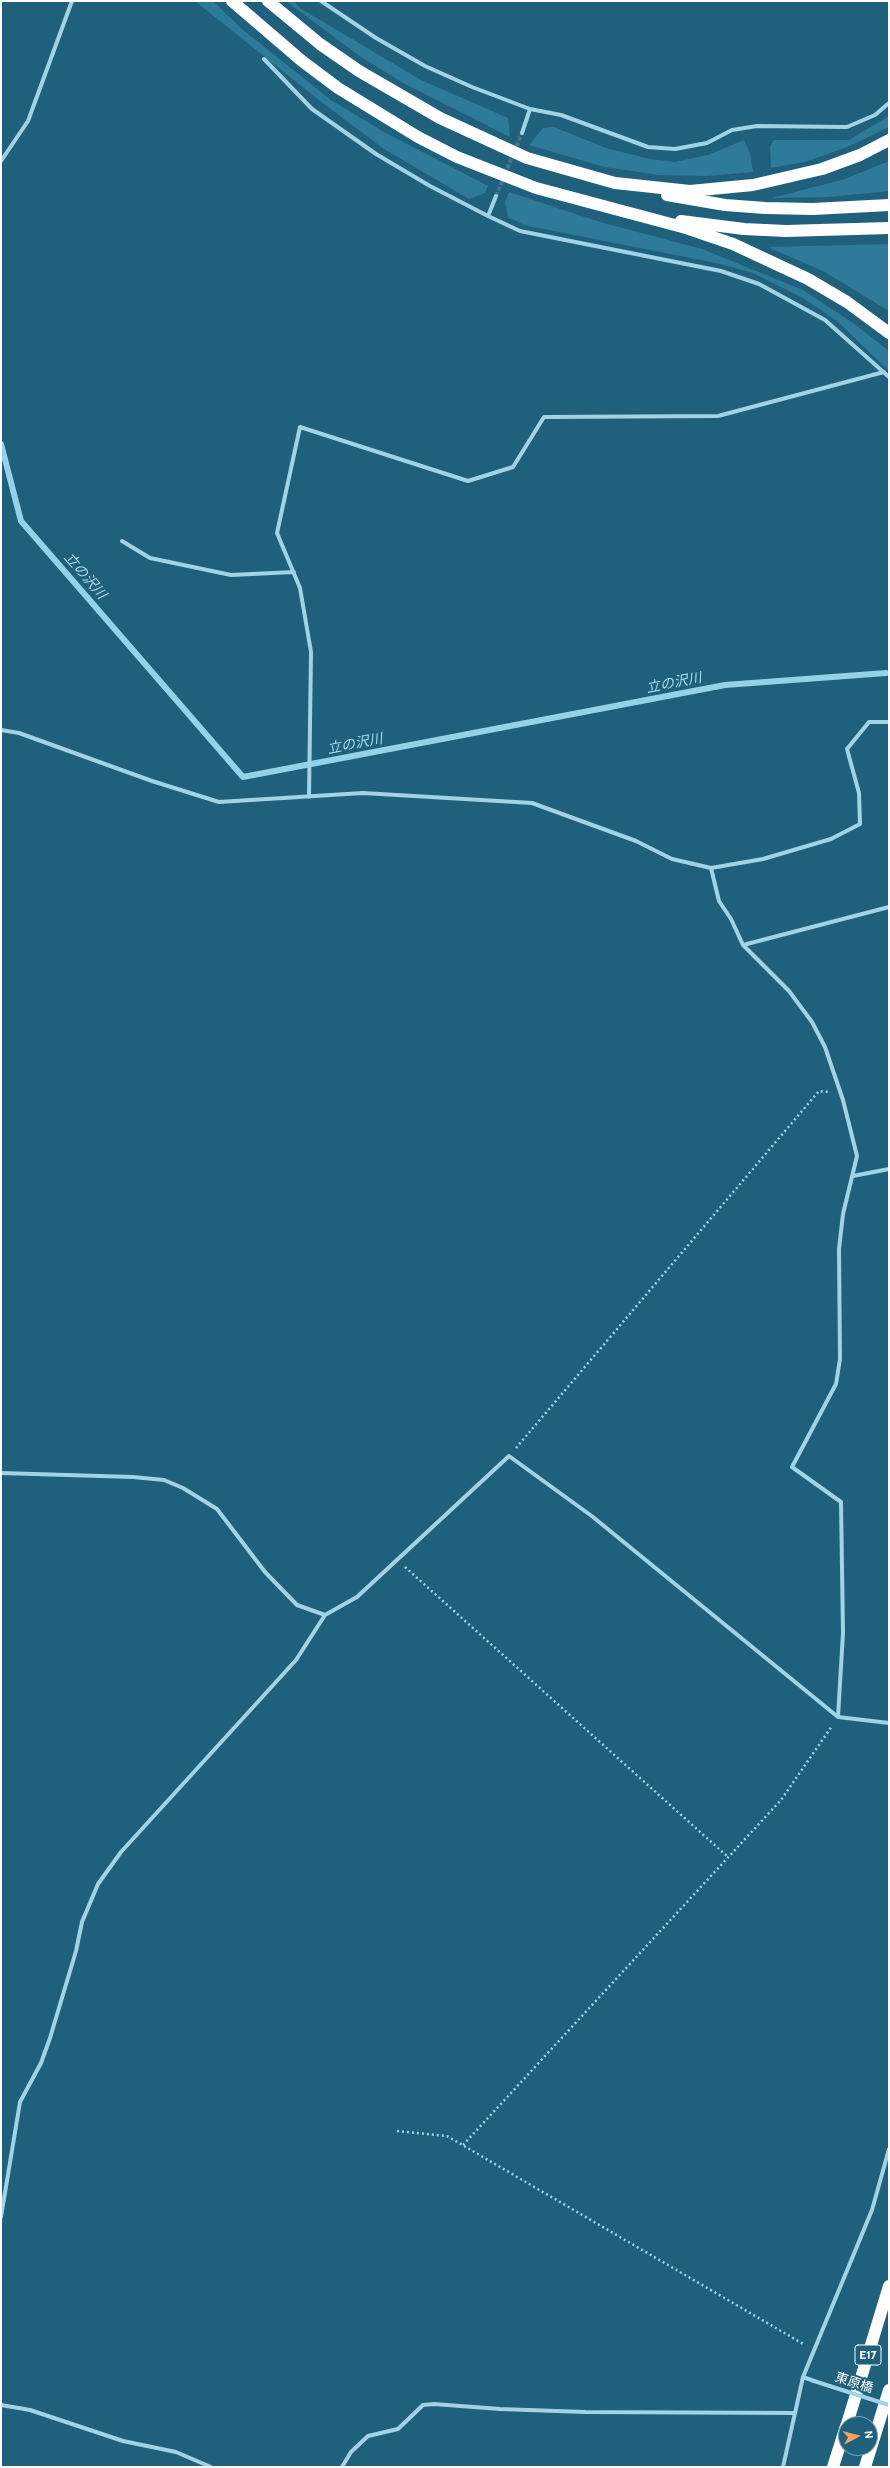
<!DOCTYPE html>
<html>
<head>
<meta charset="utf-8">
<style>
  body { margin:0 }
  #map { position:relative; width:890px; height:2468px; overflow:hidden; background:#1f607c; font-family:Cabin,sans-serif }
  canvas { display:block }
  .frame { position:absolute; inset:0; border:2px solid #fff; pointer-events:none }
  .north { position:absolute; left:838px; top:2416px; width:40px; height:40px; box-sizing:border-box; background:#1f607c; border:1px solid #79a0b0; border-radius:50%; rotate:83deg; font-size:11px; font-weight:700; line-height:16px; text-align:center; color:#fff }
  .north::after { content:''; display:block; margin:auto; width:14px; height:18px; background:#f5a361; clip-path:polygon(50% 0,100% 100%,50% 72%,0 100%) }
</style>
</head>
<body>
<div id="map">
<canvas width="890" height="2468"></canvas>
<div class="frame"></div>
<div class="north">N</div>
</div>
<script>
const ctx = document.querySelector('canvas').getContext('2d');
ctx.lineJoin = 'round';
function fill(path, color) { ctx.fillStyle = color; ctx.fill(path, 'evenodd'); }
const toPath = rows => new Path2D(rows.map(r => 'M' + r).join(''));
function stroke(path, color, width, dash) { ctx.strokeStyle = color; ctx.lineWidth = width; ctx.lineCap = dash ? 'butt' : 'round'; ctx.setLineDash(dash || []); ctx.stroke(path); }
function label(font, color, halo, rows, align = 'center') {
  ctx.font = font + ' Cabin,"Noto Sans JP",sans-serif'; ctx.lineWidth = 4; ctx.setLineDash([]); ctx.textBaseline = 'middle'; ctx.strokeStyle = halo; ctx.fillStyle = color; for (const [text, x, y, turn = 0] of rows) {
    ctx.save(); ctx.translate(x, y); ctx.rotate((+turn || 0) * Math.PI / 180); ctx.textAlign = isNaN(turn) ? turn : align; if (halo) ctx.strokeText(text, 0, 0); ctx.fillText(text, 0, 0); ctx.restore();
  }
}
fill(toPath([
  [195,1,213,1,243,30,331,100,384,132,488,186,485,193,469,199,384,149,320,101],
  [286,1,293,1,300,8,421,80,508,118,510,137,403,83,358,55],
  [889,116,889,127,850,146,805,162,771,168,770,146,774,140,849,140],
  [554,127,606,148,650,159,675,162,708,155,744,140,750,153,753,172,707,176,658,175,605,167,529,145,543,128],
  [889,161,889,191,828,197,772,198,845,179],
  [509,192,600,222,702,249,803,290,856,325,889,351,889,371,837,321,803,298,753,273,716,263,524,225,508,217,505,202],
  [889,244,889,311,823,271,768,247]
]), '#2e7b99');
stroke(toPath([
  [1,444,21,521,243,777,725,685,886,673]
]), '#94d2e9', 6);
stroke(toPath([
  [496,196,522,133]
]), '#417890', 4, [4, 2]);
stroke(toPath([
  [516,1448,819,1091,828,1092],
  [405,1567,728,1857],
  [397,2131,447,2136,805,2345],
  [463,2145,781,1800,832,1726]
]), '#a1d3e7', 2.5, [2, 3]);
stroke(toPath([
  [321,1,376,38,425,66,472,87,530,109,561,115,648,147,675,149,707,143,732,130,757,126,847,127,875,115,889,103],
  [264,59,312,109,376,154,430,186,488,216,520,231,721,271,759,284,825,320,889,377],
  [522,133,530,109],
  [1,161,28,121,72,1],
  [488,216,496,196],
  [122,541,150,558,231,575,294,572],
  [1,730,19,733,152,781,219,802,363,793,532,803,636,841,672,859,711,868,763,859,831,839,860,824,859,793,847,749,869,722,889,722],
  [309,797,311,652,300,588,277,533,300,427,468,481,513,467,544,417,718,416,884,372],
  [711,868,719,901,731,919,743,945,789,991,812,1022,825,1047,843,1100,857,1156,843,1214,839,1249,840,1359,836,1384,792,1467,841,1502,843,1633,838,1717],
  [743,945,889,907],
  [853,1176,889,1169],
  [1,1473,133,1477,164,1480,183,1488,217,1509,265,1572,297,1605,325,1615,357,1597,509,1456,593,1517,838,1717,889,1723],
  [1,2217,20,2102,41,2063,50,2038,76,1951,82,1922,98,1884,121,1852,296,1660,325,1615],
  [803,2377,814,2381],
  [1,2405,30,2410,123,2441,176,2452,211,2467],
  [342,2467,351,2452,368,2436,398,2429,423,2405,434,2404,500,2409,585,2412,795,2413],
  [783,2467,803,2377,872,2210,889,2149]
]), '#a1d3e7', 4);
stroke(toPath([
  [232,1,302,61,338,88,418,137,457,157,536,188,686,228,733,244,808,279,847,302,889,333],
  [268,1,320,44,359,71,440,118,527,158,615,183,690,191,753,185,822,169,860,155,889,140],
  [667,195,725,205,765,208,813,209,889,205],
  [681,221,744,229,786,231,889,228],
  [847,2424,889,2286],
  [833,2467,846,2426],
  [865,2467,889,2390]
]), '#fff', 12);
stroke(toPath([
  [814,2381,889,2405]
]), '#a1d3e7', 4);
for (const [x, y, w] of [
  [868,2355,26]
]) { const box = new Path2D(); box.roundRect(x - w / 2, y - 10, w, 20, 3); ctx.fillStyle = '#1f607c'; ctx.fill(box); stroke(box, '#fff', 1); }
label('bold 12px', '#fff', null, [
  ["E17",868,2355]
]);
label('13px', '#fff', '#1f607c', [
  ["東原橋",854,2383,18]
]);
label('italic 14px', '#acdcef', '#1f607c', [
  ["立の沢川",85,576,49],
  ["立の沢川",674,683,-11],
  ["立の沢川",355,744,-11]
]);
</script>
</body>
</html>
